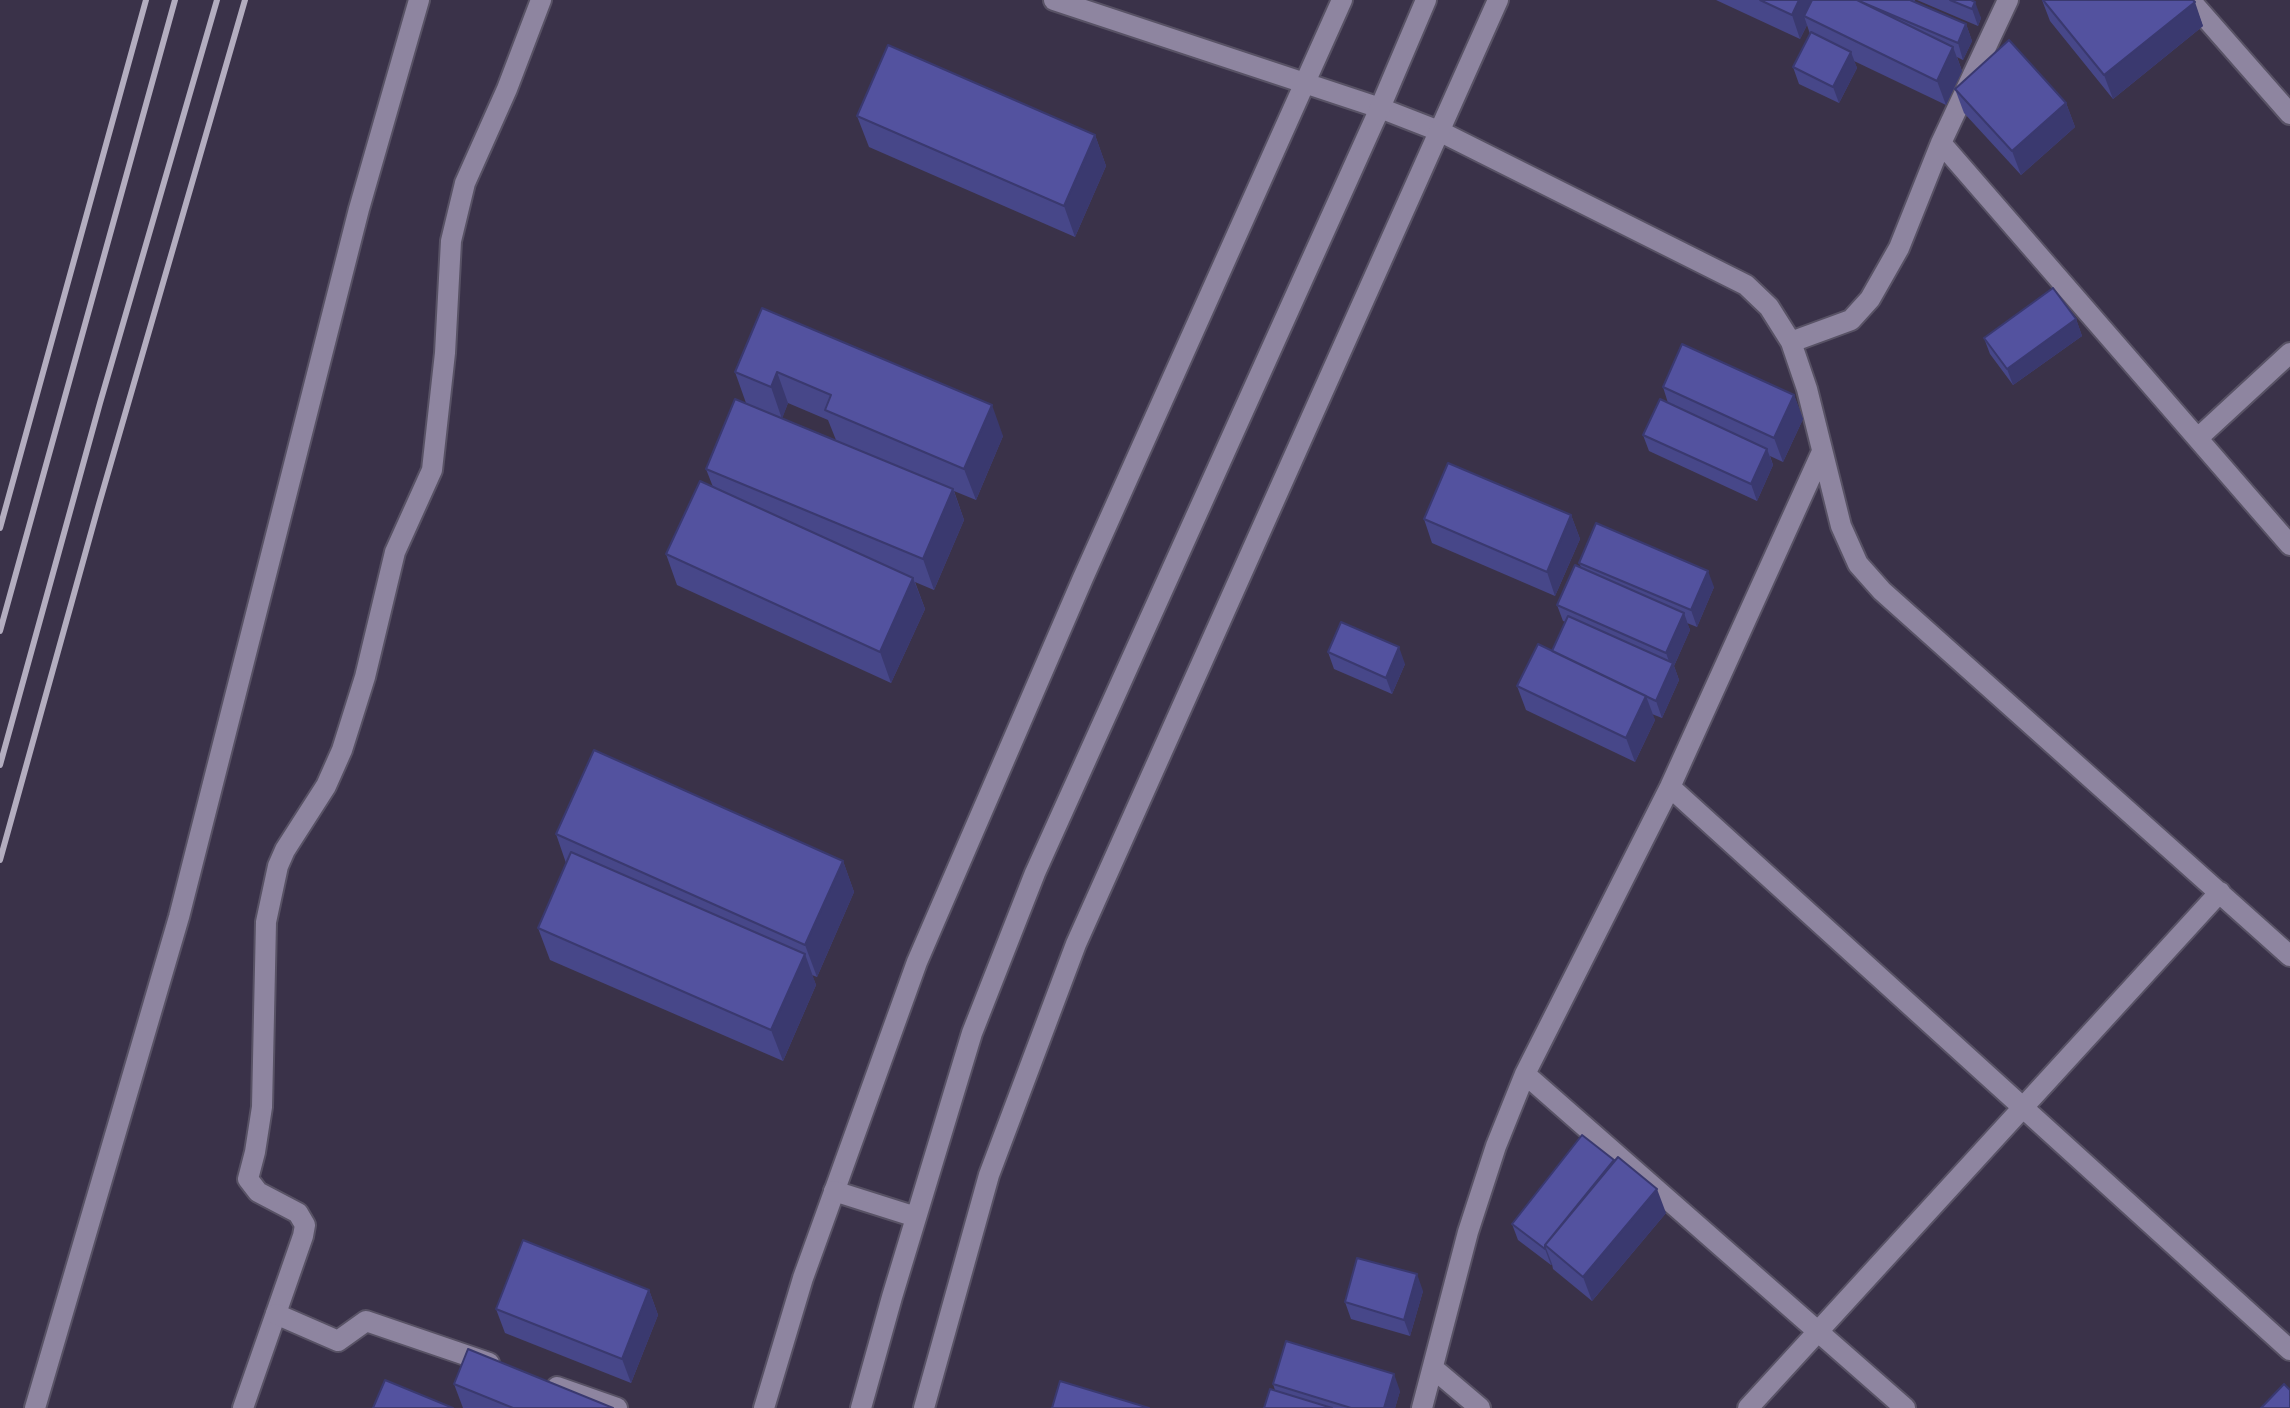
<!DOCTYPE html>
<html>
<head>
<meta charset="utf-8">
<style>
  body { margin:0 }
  canvas { display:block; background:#3a3249 }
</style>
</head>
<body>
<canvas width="2290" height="1408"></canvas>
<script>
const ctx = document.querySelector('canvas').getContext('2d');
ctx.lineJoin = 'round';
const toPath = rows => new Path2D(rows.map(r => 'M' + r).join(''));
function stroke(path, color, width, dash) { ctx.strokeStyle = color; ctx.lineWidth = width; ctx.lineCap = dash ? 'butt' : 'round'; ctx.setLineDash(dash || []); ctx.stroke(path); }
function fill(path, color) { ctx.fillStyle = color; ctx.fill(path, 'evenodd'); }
const service = toPath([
  [243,1408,303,1236,305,1225,298,1213,258,1192,248,1179,255,1152,262,1107,266,922,278,866,285,850,326,786,342,750,365,677,395,552,432,470,445,353,451,241,465,183,507,89,541,0]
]);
const minor = toPath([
  [1054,0,1380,108,1439,131,1746,285,1769,307,1791,342,1807,389,1841,526,1858,564,1882,591,2290,956],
  [2190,0,2290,114],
  [1941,143,2290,545],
  [1791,342,1851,320,1870,299,1899,248,1941,143,2008,0],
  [2198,438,2290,353],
  [1670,787,2290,1350],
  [1525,1074,1905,1408],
  [276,1314,338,1341,366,1321,489,1363],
  [1434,1369,1480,1408],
  [557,1387,617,1408],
  [35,1408,179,917,359,209,419,0],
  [764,1408,803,1278,917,962,1083,578,1342,0],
  [1422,1408,1468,1232,1496,1146,1525,1074,1670,787,1821,454],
  [1748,1408,2220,892]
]);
const tertiary = toPath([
  [834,1191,916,1217],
  [861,1408,892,1297,972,1033,1035,873,1380,108,1426,0],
  [924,1408,989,1175,1076,944,1498,0]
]);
stroke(service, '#585265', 24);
stroke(minor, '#585265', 24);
stroke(tertiary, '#585265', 24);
stroke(service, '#8e85a0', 20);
stroke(minor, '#8e85a0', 20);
stroke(tertiary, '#8e85a0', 20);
stroke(toPath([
  [0,528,146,0],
  [0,631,175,0],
  [0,765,100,403,217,0],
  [0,860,99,504,245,0]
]), '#b3adbf', 6);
fill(toPath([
  [1716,0,1915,0,1914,2,1966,24,1972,41,1963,60,1957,57,1962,71,1946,105,1854,61,1857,68,1839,103,1799,84,1793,67,1810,34,1807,25,1800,39],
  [1917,0,1971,0,1981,18,1978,26],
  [2042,0,2193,0,2203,26,2113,99,2050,21],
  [1955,89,2066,103,2075,127,2021,175,1964,113],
  [857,116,1095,135,1106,166,1075,237,869,147],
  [762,308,1003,436,976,500,954,491,964,520,934,590,915,582,925,609,891,683,677,585,666,554,713,487,706,469,746,403,735,372],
  [788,403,828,420,836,440,782,418],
  [2076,319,2082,336,2013,385,1990,354,1984,338],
  [1663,387,1794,395,1803,419,1783,462,1770,456,1773,465,1757,501,1649,451,1643,435,1668,403],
  [1571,515,1580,539,1555,596,1432,543,1424,519],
  [1579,563,1714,587,1697,627,1687,623,1690,630,1674,666,1679,680,1662,718,1652,714,1655,720,1635,762,1526,710,1517,686,1552,651,1566,622,1563,621,1557,605,1581,567],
  [1328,652,1405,664,1392,694,1334,669],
  [556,834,843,861,854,892,817,977,812,975,816,985,783,1061,550,960,538,928,566,863],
  [1666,1213,1592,1301,1553,1269,1552,1264,1551,1265,1518,1240,1512,1224],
  [649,1290,658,1315,631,1383,505,1333,496,1309],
  [1423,1291,1410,1336,1351,1319,1345,1302],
  [454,1384,613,1408,463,1408],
  [1273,1384,1400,1391,1395,1408,1264,1408,1275,1390]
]), '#474789');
fill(toPath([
  [1799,0,1819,0,1804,16,1807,25,1800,39,1792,15],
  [1975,2,1981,18,1978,26,1972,9],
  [2195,2,2203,26,2113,99,2104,75],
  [1966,24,1972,41,1963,60,1958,43],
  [1953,47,1962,71,1946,105,1937,81],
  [1851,52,1857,68,1839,103,1833,87],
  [2066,103,2075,127,2021,175,2012,151],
  [1095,135,1106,166,1075,237,1064,206],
  [2076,319,2082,336,2013,385,2007,369],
  [777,372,788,403,782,419,771,387],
  [1794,395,1803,419,1783,462,1774,438],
  [992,405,1003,436,976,500,964,469],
  [1767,449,1773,465,1757,501,1751,484],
  [953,489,964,520,934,590,923,559],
  [1571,515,1580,539,1555,596,1547,572],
  [1708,571,1714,587,1697,627,1691,610],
  [913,578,925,609,891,683,880,652],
  [1684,613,1690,630,1674,666,1679,680,1662,718,1656,701,1671,667,1666,653],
  [1399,647,1405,664,1392,694,1386,678],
  [1646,696,1655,720,1635,762,1626,738],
  [843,861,854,892,817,977,805,945],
  [805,954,816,985,783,1061,771,1030],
  [1657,1189,1666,1213,1592,1301,1583,1277],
  [1546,1248,1552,1264,1551,1265,1545,1249],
  [1417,1274,1423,1291,1410,1336,1404,1320],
  [649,1290,658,1315,631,1383,622,1359],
  [1394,1374,1400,1391,1395,1408,1384,1408]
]), '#3a396f');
const building = toPath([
  [1760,0,1799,0,1792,15,1760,0],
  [1812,0,1857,0,1953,47,1937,81,1804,16,1812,0],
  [1857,0,1910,0,1966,24,1958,43,1857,0],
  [1950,0,1971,0,1975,2,1972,9,1950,0],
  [2043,0,2193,0,2195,2,2104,75,2043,0],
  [1811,32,1851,52,1833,87,1793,67,1811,32],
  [2009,40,2066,103,2012,151,1955,89,2009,40],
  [888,45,1095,135,1064,206,857,116,888,45],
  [2053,288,2076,319,2007,369,1984,338,2053,288],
  [762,308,992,405,964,469,825,410,831,395,777,372,771,387,735,372,762,308],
  [1682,344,1794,395,1774,438,1663,387,1682,344],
  [735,399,953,489,923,559,706,469,735,399],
  [1660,399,1767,449,1751,484,1643,435,1660,399],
  [1448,463,1571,515,1547,572,1424,519,1448,463],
  [700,481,913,578,880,652,666,554,700,481],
  [1596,523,1708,571,1691,610,1579,563,1596,523],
  [1575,565,1684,613,1666,653,1557,605,1575,565],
  [1568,616,1673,663,1656,701,1552,651,1568,616],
  [1341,622,1399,647,1386,678,1328,652,1341,622],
  [1538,644,1646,696,1626,738,1517,686,1538,644],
  [594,750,843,861,805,945,556,834,594,750],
  [571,852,805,954,771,1030,538,928,571,852],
  [1582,1135,1614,1160,1545,1245,1545,1249,1512,1224,1582,1135],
  [1618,1157,1657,1189,1583,1277,1545,1245,1618,1157],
  [523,1240,649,1290,622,1359,496,1309,523,1240],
  [1357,1258,1417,1274,1404,1320,1345,1302,1357,1258],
  [1286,1341,1394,1374,1384,1408,1351,1408,1273,1384,1286,1341],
  [468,1349,613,1408,513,1408,454,1384,468,1349],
  [385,1380,453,1408,373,1408,385,1380],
  [1060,1381,1149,1408,1052,1408,1060,1381],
  [2284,1384,2290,1390,2290,1408,2261,1408,2284,1384],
  [1270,1389,1332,1408,1264,1408,1270,1389]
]);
fill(building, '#53529f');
stroke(building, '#3a396f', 2);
</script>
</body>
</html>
